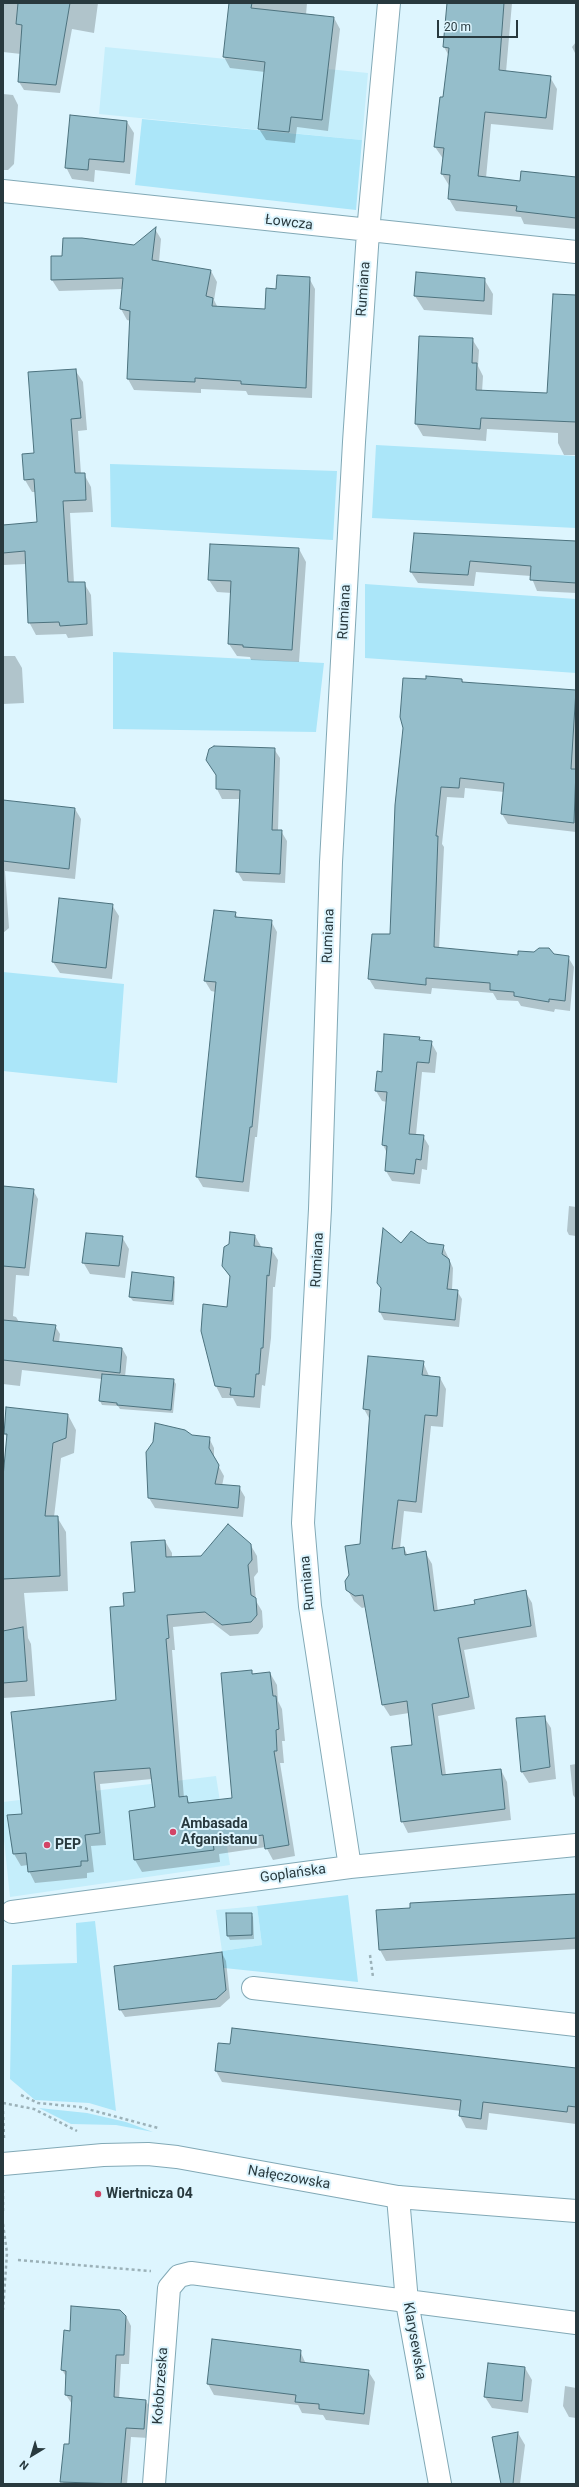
<!DOCTYPE html>
<html>
<head>
<meta charset="utf-8">
<style>
  body { margin:0 }
  #map { position:relative; width:579px; height:2487px; overflow:hidden; background:#ddf5fe; font-family:Roboto,sans-serif }
  canvas { display:block }
  .frame { position:absolute; inset:0; border:4px solid #28393e; pointer-events:none }
  .north { position:absolute; left:12px; top:2435px; width:40px; height:40px; -webkit-text-stroke:3px #ddf5fe; paint-order:stroke; rotate:218deg; font-size:11px; font-weight:700; line-height:16px; text-align:center; color:#28393e }
  .north::after { content:''; display:block; margin:auto; width:14px; height:18px; background:#28393e; clip-path:polygon(50% 0,100% 100%,50% 72%,0 100%) }
  .scale { position:absolute; left:437px; top:20px; width:81px; height:18px; box-sizing:border-box; border:2px solid #28393e; border-top:0; padding-left:5px; font-size:12px; line-height:14px; white-space:nowrap; color:#28393e; -webkit-text-stroke:3px #ddf5fe; paint-order:stroke }
</style>
</head>
<body>
<div id="map">
<canvas width="579" height="2487"></canvas>
<div class="frame"></div>
<div class="north">N</div>
<div class="scale">20 m</div>
</div>
<script>
const ctx = document.querySelector('canvas').getContext('2d');
ctx.lineJoin = 'round';
function fill(path, color) { ctx.fillStyle = color; ctx.fill(path, 'evenodd'); }
const toPath = rows => new Path2D(rows.map(r => 'M' + r).join(''));
function stroke(path, color, width, dash) { ctx.strokeStyle = color; ctx.lineWidth = width; ctx.lineCap = dash ? 'butt' : 'round'; ctx.setLineDash(dash || []); ctx.stroke(path); }
function label(font, color, halo, rows, align = 'center') {
  ctx.font = font + ' Roboto,sans-serif'; ctx.lineWidth = 4; ctx.setLineDash([]); ctx.textBaseline = 'middle'; ctx.strokeStyle = halo; ctx.fillStyle = color; for (const [text, x, y, turn = 0] of rows) {
    ctx.save(); ctx.translate(x, y); ctx.rotate((+turn || 0) * Math.PI / 180); ctx.textAlign = isNaN(turn) ? turn : align; if (halo) ctx.strokeText(text, 0, 0); ctx.fillText(text, 0, 0); ctx.restore();
  }
}
fill(toPath([
  [105,47,368,73,362,140,99,114],
  [216,1776,230,1865,10,1897,3,1830,3,1802],
  [257,1906,262,1945,222,1951,216,1910]
]), '#c5eefb');
fill(toPath([
  [142,119,362,140,356,210,135,185],
  [376,445,576,456,576,528,372,518],
  [110,464,337,471,333,540,111,527],
  [365,584,576,599,576,673,365,658],
  [113,652,324,663,316,732,113,729],
  [3,972,124,984,117,1083,3,1071],
  [348,1895,358,1982,224,1968,222,1951,262,1945,257,1906],
  [95,1921,116,2111,89,2103,35,2100,10,2079,12,1965,77,1963,76,1923],
  [39,2108,87,2113,126,2122,153,2132,116,2125,71,2124]
]), '#abe6f9');
fill(toPath([
  [3,3,98,3,94,33,72,29,60,93,24,90,19,82,21,54,3,52],
  [230,3,307,3,306,15,334,18,340,29,328,131,297,127,295,143,266,140,259,129,265,72,230,68,224,57],
  [449,3,512,3,506,72,550,77,557,89,553,130,491,124,486,178,521,182,576,178,576,229,524,224,521,217,456,211,449,199,450,187,442,174,444,160,435,147,449,56,444,47],
  [576,42,576,55,572,47],
  [3,94,13,95,18,105,14,164,8,170,3,170],
  [127,122,134,133,130,174,95,170,94,182,72,179,66,167],
  [155,229,161,239,159,262,211,271,217,282,214,300,218,308,266,310,277,291,309,278,315,289,312,398,248,395,246,391,201,389,201,393,134,390,128,379,131,321,127,320,121,309,123,289,59,291,52,280,63,257,135,246],
  [484,279,493,294,492,315,424,310,415,296],
  [576,296,576,455,564,455,558,443,558,433,487,429,486,441,423,436,416,424,472,339,479,350,478,366,483,376,482,392,548,394],
  [75,370,83,382,87,430,78,431,81,474,84,474,91,487,93,512,70,513,74,583,84,583,91,595,93,636,68,638,66,634,36,635,29,622,26,564,3,565,3,525,38,523,36,492,32,492,25,480,35,454],
  [414,534,576,542,576,593,537,591,531,576,476,572,474,586,418,583,411,572],
  [299,549,306,562,299,662,251,660,250,657,237,656,229,644,232,593,217,592,209,580],
  [3,656,15,656,22,668,24,703,3,704],
  [462,680,464,683,576,691,576,832,508,824,502,814,504,792,465,788,464,798,447,797,442,844,444,847,439,949,519,956,568,957,574,967,570,1011,555,1009,554,1012,521,1006,518,1001,497,1000,493,993,432,988,431,994,375,989,369,979,391,935],
  [274,749,280,758,278,831,281,831,287,841,285,883,243,881,237,871,240,799,222,799,217,789,217,776,207,760],
  [3,801,75,809,81,819,75,879,5,871,9,928,3,933],
  [112,905,119,916,112,979,60,973,53,962],
  [235,913,238,918,271,921,277,932,257,1137,255,1137,249,1192,203,1187,197,1177,216,992,211,991,205,981],
  [419,1038,421,1041,431,1042,437,1053,435,1073,422,1072,416,1135,423,1136,429,1146,427,1170,422,1169,420,1184,392,1181,386,1171,387,1153,383,1145,387,1102,382,1101,376,1091,383,1073],
  [3,1187,33,1190,38,1199,29,1276,16,1275,13,1316,16,1317,19,1322,55,1326,60,1334,59,1342,122,1348,127,1357,125,1377,173,1380,176,1384,173,1413,120,1409,118,1406,102,1405,100,1401,102,1379,22,1370,20,1386,3,1384],
  [569,1206,576,1207,576,1236,569,1235,567,1231],
  [255,1236,262,1248,271,1249,278,1260,275,1287,273,1287,271,1338,265,1386,262,1385,260,1408,237,1406,233,1398,222,1398,216,1386,231,1279,223,1266],
  [122,1237,129,1249,125,1278,90,1274,83,1262],
  [402,1244,443,1246,453,1268,452,1290,457,1291,462,1299,459,1327,384,1320,380,1312,382,1290,378,1283],
  [173,1278,175,1282,174,1305,133,1301,130,1297],
  [423,1362,429,1376,440,1378,446,1389,443,1427,431,1426,422,1513,404,1511,400,1549,404,1548,408,1556,425,1552,432,1564,438,1612,476,1605,525,1591,532,1603,537,1637,464,1650,475,1709,438,1716,446,1775,501,1770,507,1782,511,1820,408,1833,402,1821,413,1746,409,1713,390,1716,383,1705,366,1607,362,1608,354,1601,347,1589,360,1545,370,1420,364,1409],
  [68,1415,76,1430,74,1453,61,1458,54,1517,57,1517,66,1532,68,1591,24,1593,28,1638,31,1644,35,1696,3,1698,3,1488,8,1439,5,1434],
  [191,1436,209,1438,214,1448,214,1458,224,1476,222,1486,239,1487,245,1497,243,1517,155,1508,149,1498,147,1453],
  [165,1541,172,1553,172,1558,202,1557,250,1544,257,1556,258,1572,254,1577,256,1601,262,1611,263,1627,258,1634,230,1636,213,1623,173,1627,175,1650,172,1650,184,1798,186,1797,190,1804,234,1799,251,1671,253,1675,270,1673,277,1685,278,1701,282,1709,285,1741,282,1741,284,1763,280,1763,295,1856,273,1860,266,1847,219,1854,220,1862,142,1872,135,1860,130,1811,156,1808,152,1779,100,1784,106,1845,91,1846,94,1872,87,1873,87,1878,35,1883,29,1871,28,1865,21,1866,14,1854,9,1816,23,1814,117,1701,125,1607,136,1593],
  [544,1717,551,1728,556,1779,529,1783,522,1772],
  [576,1764,576,1799,573,1795,570,1765],
  [576,1894,576,1949,386,1961,380,1950],
  [227,1914,251,1914,253,1917,254,1939,230,1940,228,1936],
  [222,1953,226,1961,230,1998,220,2007,125,2017,120,2009],
  [576,2069,576,2124,489,2113,487,2130,466,2128,460,2116,461,2111,222,2082,216,2071],
  [126,2316,131,2326,129,2364,121,2364,119,2399,146,2401,151,2410,149,2438,131,2437,127,2484,63,2484,70,2445,72,2404,66,2395,67,2378,62,2370,70,2332],
  [300,2351,306,2364,368,2371,375,2382,369,2425,326,2420,323,2415,302,2413,298,2405,214,2395,208,2384],
  [525,2368,532,2380,528,2413,492,2408,485,2397],
  [565,2386,576,2388,576,2418,569,2417,563,2406],
  [518,2433,525,2445,520,2484,502,2484,493,2438]
]), '#0003');
const building = toPath([
  [18,3,70,3,56,85,18,82,22,25,16,24,18,3],
  [229,3,252,3,251,8,334,17,322,120,291,117,289,132,258,129,265,62,223,57,229,3],
  [447,3,504,3,499,70,551,76,546,118,485,112,478,176,520,181,521,171,576,177,576,218,516,211,517,206,448,199,450,175,441,174,444,148,434,147,440,97,443,97,449,48,443,47,447,3],
  [70,115,127,121,124,162,89,159,88,170,65,168,70,115],
  [156,227,152,260,211,270,206,296,213,298,212,306,265,309,266,288,276,289,277,275,310,277,306,388,241,384,241,381,195,378,195,382,127,379,130,311,120,309,123,278,51,280,51,256,62,256,63,238,82,238,134,245,156,227],
  [416,272,485,278,484,301,414,296,416,272],
  [553,294,576,295,576,422,481,418,480,429,415,424,419,336,473,338,472,363,477,363,476,390,547,393,553,294],
  [76,369,81,418,71,419,75,473,85,473,86,500,63,501,68,582,85,582,87,624,60,626,59,622,28,623,25,551,3,553,3,525,37,522,34,479,24,480,22,454,34,453,28,372,76,369],
  [414,533,576,541,576,583,530,580,531,566,470,561,468,575,410,572,414,533],
  [210,544,299,548,292,650,243,647,243,645,228,644,231,581,208,580,210,544],
  [426,676,462,679,462,682,576,690,571,769,576,769,574,823,501,814,504,783,460,778,459,788,441,787,436,836,438,836,434,947,518,955,518,951,534,952,539,948,549,948,554,954,569,956,565,1001,549,999,549,1002,514,996,514,992,490,990,490,983,426,978,426,985,368,979,372,934,390,934,395,805,403,728,400,717,403,678,426,679,426,676],
  [214,746,275,748,272,830,282,830,280,874,236,872,240,790,216,789,216,775,206,760,209,749,214,746],
  [3,800,75,808,69,869,3,861,3,800],
  [59,898,113,904,106,968,52,962,59,898],
  [214,910,236,912,235,917,272,920,252,1127,250,1127,243,1182,196,1177,216,982,204,981,214,910],
  [384,1034,420,1037,419,1040,432,1041,429,1063,417,1062,409,1134,424,1135,421,1160,416,1159,414,1174,385,1171,387,1146,382,1145,387,1092,375,1091,377,1071,382,1072,384,1034],
  [3,1186,34,1189,25,1268,3,1266,3,1186],
  [383,1228,401,1243,411,1231,428,1243,444,1245,442,1254,449,1259,450,1264,447,1289,458,1290,455,1320,379,1312,381,1288,377,1283,383,1228],
  [230,1232,255,1235,254,1246,272,1248,269,1276,267,1275,263,1348,261,1348,259,1374,256,1374,254,1397,230,1395,231,1388,215,1386,201,1331,203,1304,227,1307,230,1276,222,1266,224,1247,229,1244,230,1232],
  [86,1233,123,1236,119,1266,82,1263,86,1233],
  [132,1272,174,1277,172,1301,129,1297,132,1272],
  [3,1320,56,1325,53,1341,122,1348,120,1373,3,1360,3,1320],
  [368,1356,424,1361,422,1375,440,1377,437,1416,425,1415,416,1502,398,1500,392,1549,404,1547,405,1555,426,1551,434,1611,475,1604,474,1600,526,1590,531,1626,458,1638,469,1697,432,1704,442,1775,501,1769,505,1809,401,1822,391,1747,412,1745,407,1701,382,1705,363,1595,355,1596,346,1590,345,1581,349,1575,345,1546,360,1544,370,1410,363,1409,368,1356],
  [102,1374,174,1379,171,1410,117,1405,117,1403,99,1401,102,1374],
  [6,1407,68,1414,66,1438,53,1443,45,1516,58,1516,60,1576,3,1579,3,1477,7,1434,4,1434,6,1407],
  [155,1423,185,1430,192,1435,210,1437,209,1448,219,1465,215,1484,240,1486,238,1508,148,1498,146,1452,153,1442,155,1423],
  [228,1524,251,1544,252,1560,248,1565,251,1595,256,1598,257,1615,251,1622,222,1625,205,1612,167,1615,169,1638,166,1639,179,1797,187,1796,188,1803,232,1798,221,1673,252,1670,252,1674,270,1672,273,1696,276,1696,279,1729,276,1730,277,1751,274,1751,289,1845,265,1849,263,1835,213,1842,214,1850,134,1860,129,1811,155,1807,150,1768,94,1772,100,1833,85,1835,88,1861,81,1861,81,1866,28,1872,26,1853,13,1854,7,1815,22,1814,11,1712,116,1700,110,1607,124,1606,123,1593,135,1592,131,1542,165,1540,166,1557,201,1556,228,1524],
  [23,1627,27,1681,3,1683,3,1631,23,1627],
  [545,1716,550,1767,521,1772,516,1718,545,1716],
  [576,1894,576,1938,379,1950,376,1910,410,1908,410,1903,576,1894],
  [226,1913,252,1913,252,1935,227,1936,226,1913],
  [222,1952,226,1990,216,1999,119,2010,114,1966,222,1952],
  [232,2028,576,2068,576,2107,568,2106,567,2112,483,2102,481,2119,459,2116,461,2100,215,2071,218,2043,230,2044,232,2028],
  [71,2306,120,2310,126,2316,124,2355,116,2355,114,2397,146,2400,144,2429,126,2428,121,2484,60,2482,64,2444,69,2444,72,2396,65,2395,66,2371,61,2370,64,2330,70,2331,71,2306],
  [212,2339,301,2350,300,2362,369,2370,364,2414,319,2409,319,2404,295,2402,296,2395,207,2384,212,2339],
  [488,2363,525,2367,522,2401,484,2397,488,2363],
  [518,2432,513,2484,501,2484,492,2437,518,2432]
]);
fill(building, '#95becb');
stroke(building, '#4c727e', 1);
const minor = toPath([
  [3,191,576,252],
  [350,1867,310,1606,303,1523,320,1209,331,862,354,442,368,232,389,3],
  [12,1912,350,1867,576,1845],
  [253,1988,576,2025],
  [398,2197,407,2302,440,2484],
  [154,2484,169,2288,179,2276,191,2273,576,2323]
]);
const tertiary = toPath([
  [3,2164,103,2155,148,2154,177,2157,398,2197,576,2211]
]);
stroke(minor, '#82a9b6', 24);
stroke(tertiary, '#82a9b6', 24);
stroke(toPath([
  [370,1955,373,1977],
  [21,2095,38,2103,80,2107,158,2128],
  [3,2103,34,2109,77,2131],
  [3,2111,4,2138],
  [3,2211,3,2189],
  [3,2224,7,2253,3,2310],
  [18,2260,151,2271]
]), '#9bb1b8', 2.5, [3, 3]);
stroke(minor, '#fff', 22);
stroke(tertiary, '#fff', 22);
for (const [x, y, r, color] of [
  [173,1832,4,"#d34466"],
  [47,1845,4,"#d34466"],
  [98,2194,4,"#d34466"]
]) { const dot = new Path2D(); dot.arc(x, y, r, 0, 2 * Math.PI); ctx.fillStyle = color; ctx.fill(dot); stroke(dot, '#ddf5fe', 1.5); }
label('14px', '#28393e', '#ddf5fe', [
  ["Łowcza",289,223,7],
  ["Rumiana",364,289,-86],
  ["Rumiana",345,612,-87],
  ["Rumiana",329,936,-88],
  ["Rumiana",318,1260,-87],
  ["Rumiana",308,1583,-95],
  ["Goplańska",293,1874,-8],
  ["Nałęczowska",289,2178,10],
  ["Klarysewska",414,2341,80],
  ["Kołobrzeska",161,2386,-86]
]);
label('bold 14px', '#28393e', '#ddf5fe', [
  ["Ambasada",181,1824],
  ["Afganistanu",181,1840],
  ["PEP",55,1845],
  ["Wiertnicza 04",106,2194]
], 'left');
</script>
</body>
</html>
